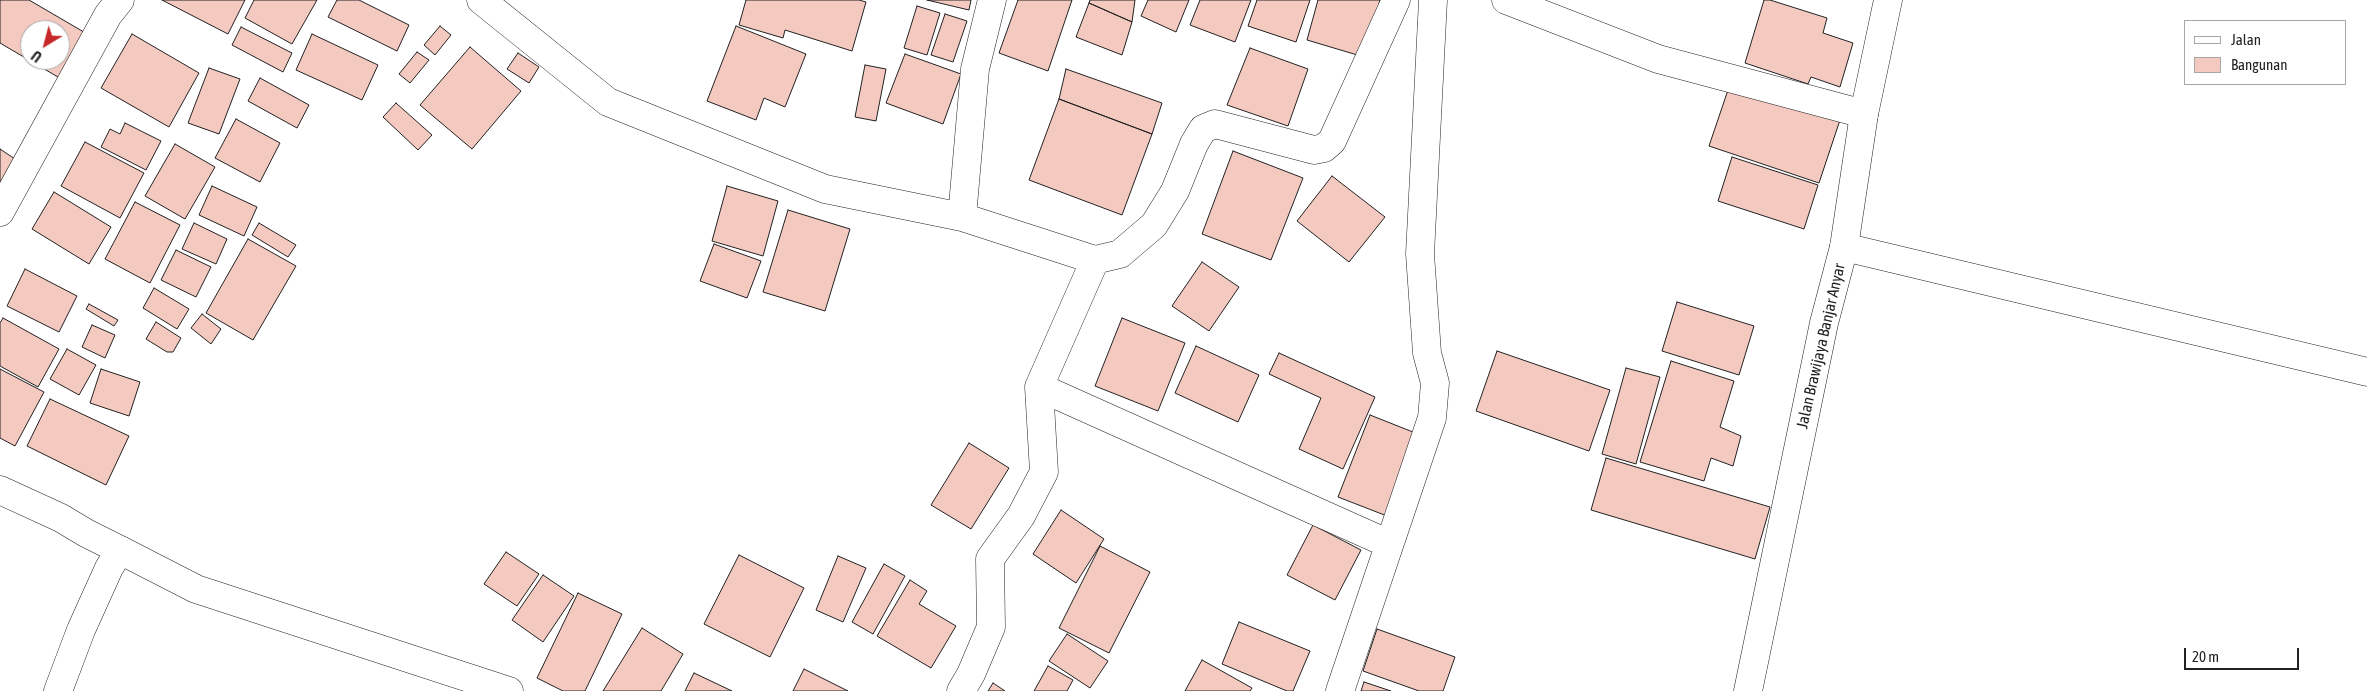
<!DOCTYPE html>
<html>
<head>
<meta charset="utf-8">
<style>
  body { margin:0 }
  #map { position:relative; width:2367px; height:691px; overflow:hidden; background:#fff; font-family:"Asap Condensed",sans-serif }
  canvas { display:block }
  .legend { position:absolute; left:2184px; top:20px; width:162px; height:65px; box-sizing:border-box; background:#fff; border:1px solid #a7a7a7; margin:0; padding:6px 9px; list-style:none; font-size:15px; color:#222 }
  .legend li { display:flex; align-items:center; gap:10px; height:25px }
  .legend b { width:25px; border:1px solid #a7a7a7 }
  .north { position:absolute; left:20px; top:20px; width:50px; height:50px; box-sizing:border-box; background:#fff; border:1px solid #a7a7a7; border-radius:50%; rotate:217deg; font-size:14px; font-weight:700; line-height:20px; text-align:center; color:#222 }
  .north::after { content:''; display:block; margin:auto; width:18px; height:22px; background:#c62828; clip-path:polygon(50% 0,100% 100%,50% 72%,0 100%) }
  .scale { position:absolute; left:2184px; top:648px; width:115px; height:22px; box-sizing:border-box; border:2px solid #222; border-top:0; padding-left:6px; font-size:15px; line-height:18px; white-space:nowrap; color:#222; -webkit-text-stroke:4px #fff; paint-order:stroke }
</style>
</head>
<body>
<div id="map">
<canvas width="2367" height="691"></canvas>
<ul class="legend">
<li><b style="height:6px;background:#fff"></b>Jalan</li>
<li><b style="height:14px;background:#f3c9c0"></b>Bangunan</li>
</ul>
<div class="north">U</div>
<div class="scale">20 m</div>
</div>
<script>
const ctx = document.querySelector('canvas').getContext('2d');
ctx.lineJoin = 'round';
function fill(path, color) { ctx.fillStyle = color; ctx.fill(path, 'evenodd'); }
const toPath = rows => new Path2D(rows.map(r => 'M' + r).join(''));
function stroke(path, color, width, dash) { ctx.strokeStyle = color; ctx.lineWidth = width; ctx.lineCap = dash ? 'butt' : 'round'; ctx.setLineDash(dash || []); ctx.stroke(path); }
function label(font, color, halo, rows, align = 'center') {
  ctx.font = font + ' "Asap Condensed",sans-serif'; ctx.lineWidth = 4; ctx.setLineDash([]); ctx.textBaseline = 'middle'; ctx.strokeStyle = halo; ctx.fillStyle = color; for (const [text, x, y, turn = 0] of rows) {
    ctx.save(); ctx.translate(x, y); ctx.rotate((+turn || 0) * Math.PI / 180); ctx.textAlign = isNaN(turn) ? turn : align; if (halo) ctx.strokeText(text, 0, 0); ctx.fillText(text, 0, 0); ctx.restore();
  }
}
const building = toPath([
  [0,0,29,0,89,35,63,80,0,43,0,0],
  [30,30,60,30,60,60,30,60,30,30],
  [162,0,245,0,228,34,162,0],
  [254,0,317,0,292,44,245,18,254,0],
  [337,0,359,0,409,25,397,51,328,17,337,0],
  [746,0,859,0,866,2,852,51,785,30,783,38,739,25,746,0],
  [927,0,971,0,969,10,927,0],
  [1018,0,1072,0,1048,71,999,53,1018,0],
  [1090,0,1135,0,1132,22,1089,3,1090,0],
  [1148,0,1189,0,1176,32,1141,16,1148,0],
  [1200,0,1251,0,1235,42,1190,25,1200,0],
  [1257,0,1310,0,1296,42,1248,26,1257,0],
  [1318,0,1380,0,1364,57,1307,40,1318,0],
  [1764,0,1770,0,1827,18,1823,33,1853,43,1840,87,1811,77,1808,84,1745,63,1764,0],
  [1089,3,1132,22,1122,55,1076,37,1089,3],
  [917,6,940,13,927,55,904,48,917,6],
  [945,14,967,21,953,62,931,55,945,14],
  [440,26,451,35,435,55,424,45,440,26],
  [736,26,806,54,785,107,764,98,756,120,707,101,736,26],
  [241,27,292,53,283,72,232,45,241,27],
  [132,34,199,73,169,127,101,88,132,34],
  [312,34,378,65,362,100,296,70,312,34],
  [470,47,521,91,472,149,420,105,470,47],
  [1250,48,1308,69,1288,126,1227,105,1250,48],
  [417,52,429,60,410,83,399,74,417,52],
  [518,53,539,67,529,83,507,69,518,53],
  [905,54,961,74,943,124,886,103,905,54],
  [865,65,886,69,876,121,855,117,865,65],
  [209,68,240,79,219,134,188,123,209,68],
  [1066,69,1162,103,1152,134,1059,99,1066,69],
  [260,78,309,105,297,128,248,101,260,78],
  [1730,84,1840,120,1819,183,1709,146,1730,84],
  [1059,99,1152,134,1122,215,1029,180,1059,99],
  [396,103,432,135,418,150,383,117,396,103],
  [236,119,280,143,260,182,215,158,236,119],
  [125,123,161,141,146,170,101,147,110,129,120,134,125,123],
  [85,142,144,173,120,218,61,186,85,142],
  [175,144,215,167,185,219,145,196,175,144],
  [0,149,18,161,0,189,0,149],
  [1233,151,1303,178,1271,260,1202,234,1233,151],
  [1732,157,1818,185,1804,229,1718,201,1732,157],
  [1332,176,1385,217,1349,262,1297,221,1332,176],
  [212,186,257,207,244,236,199,215,212,186],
  [727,186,778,201,763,256,712,241,727,186],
  [54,192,111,227,89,264,32,229,54,192],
  [135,202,180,225,150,283,105,259,135,202],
  [788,210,850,229,825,311,763,292,788,210],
  [194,223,227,239,216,264,182,249,194,223],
  [259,223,296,245,288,257,252,235,259,223],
  [248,239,296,266,253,340,206,313,248,239],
  [714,244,761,261,747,298,700,281,714,244],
  [176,250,211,267,196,297,161,280,176,250],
  [1202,262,1239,287,1209,331,1172,306,1202,262],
  [25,269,77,296,59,332,7,306,25,269],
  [154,288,189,309,177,329,143,308,154,288],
  [1677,302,1754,326,1739,375,1662,351,1677,302],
  [89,304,118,320,114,326,86,309,89,304],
  [202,314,221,329,211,344,191,328,202,314],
  [3,318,59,349,38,387,0,366,0,323,3,318],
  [1122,318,1185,343,1158,411,1095,386,1122,318],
  [156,322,181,338,173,352,167,352,146,339,156,322],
  [92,325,115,335,105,358,82,347,92,325],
  [1196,346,1259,375,1238,422,1175,393,1196,346],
  [67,349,96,365,79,395,50,379,67,349],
  [1497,351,1610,390,1589,451,1476,411,1497,351],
  [1279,353,1375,397,1343,469,1299,449,1321,398,1269,374,1279,353],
  [1671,361,1734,381,1720,427,1741,436,1733,466,1711,458,1704,481,1640,462,1671,361],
  [1626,368,1660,377,1636,464,1602,454,1626,368],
  [0,369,44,392,15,446,0,438,0,369],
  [101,369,140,382,129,416,90,403,101,369],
  [50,399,129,436,106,485,27,446,50,399],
  [1370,415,1418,434,1387,516,1338,497,1370,415],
  [969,443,1009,468,971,529,931,505,969,443],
  [1606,458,1770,507,1755,559,1591,510,1606,458],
  [1061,510,1104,539,1076,583,1033,554,1061,510],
  [1313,525,1361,550,1335,600,1287,575,1313,525],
  [1100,546,1150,572,1109,653,1059,628,1100,546],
  [506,552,539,574,517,606,484,584,506,552],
  [739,555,804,588,770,657,704,624,739,555],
  [838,556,866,568,843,622,816,610,838,556],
  [884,564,905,576,873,634,852,622,884,564],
  [543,575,574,596,543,642,512,620,543,575],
  [910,580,927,591,919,604,956,626,931,668,877,636,910,580],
  [578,593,622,614,585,691,563,691,537,678,578,593],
  [1239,622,1310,651,1293,691,1287,691,1222,664,1239,622],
  [642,628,683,654,661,691,603,691,642,628],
  [1377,629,1455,657,1443,691,1419,691,1363,671,1377,629],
  [1067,634,1108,661,1090,688,1049,661,1067,634],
  [1202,660,1252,688,1250,691,1185,691,1202,660],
  [1048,666,1073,680,1067,691,1034,691,1048,666],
  [804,669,848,691,793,691,804,669],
  [694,673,732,691,685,691,694,673],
  [1364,682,1391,691,1361,691,1364,682],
  [993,683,1005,691,988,691,993,683]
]);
fill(building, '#f3c9c0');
stroke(building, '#222', 1);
const street = toPath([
  [481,0,608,102,825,189,962,217,975,69,992,0],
  [1506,0,1658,59,1864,114],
  [0,212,108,15,120,0],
  [962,217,1095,260,1120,254,1154,225,1175,191,1194,144,1203,129,1215,124,1314,150,1324,148,1332,141,1396,0],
  [1844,247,2367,372],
  [1039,387,1389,544],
  [0,490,61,518,86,533,120,550],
  [961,691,971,674,991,627,990,559,1021,516,1044,472,1039,387,1095,260],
  [1340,691,1432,418,1435,383,1427,353,1420,254,1433,0]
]);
const secondary = toPath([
  [58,691,81,630,109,568,120,550,196,589,509,691],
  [1748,691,1824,323,1844,247,1864,114,1888,0]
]);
stroke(street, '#222', 29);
stroke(secondary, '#222', 29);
stroke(street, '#fff', 28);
stroke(secondary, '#fff', 28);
label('16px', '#222', '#fff', [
  ["Jalan Brawijaya Banjar Anyar",1821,346,-77]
]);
</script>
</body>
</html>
